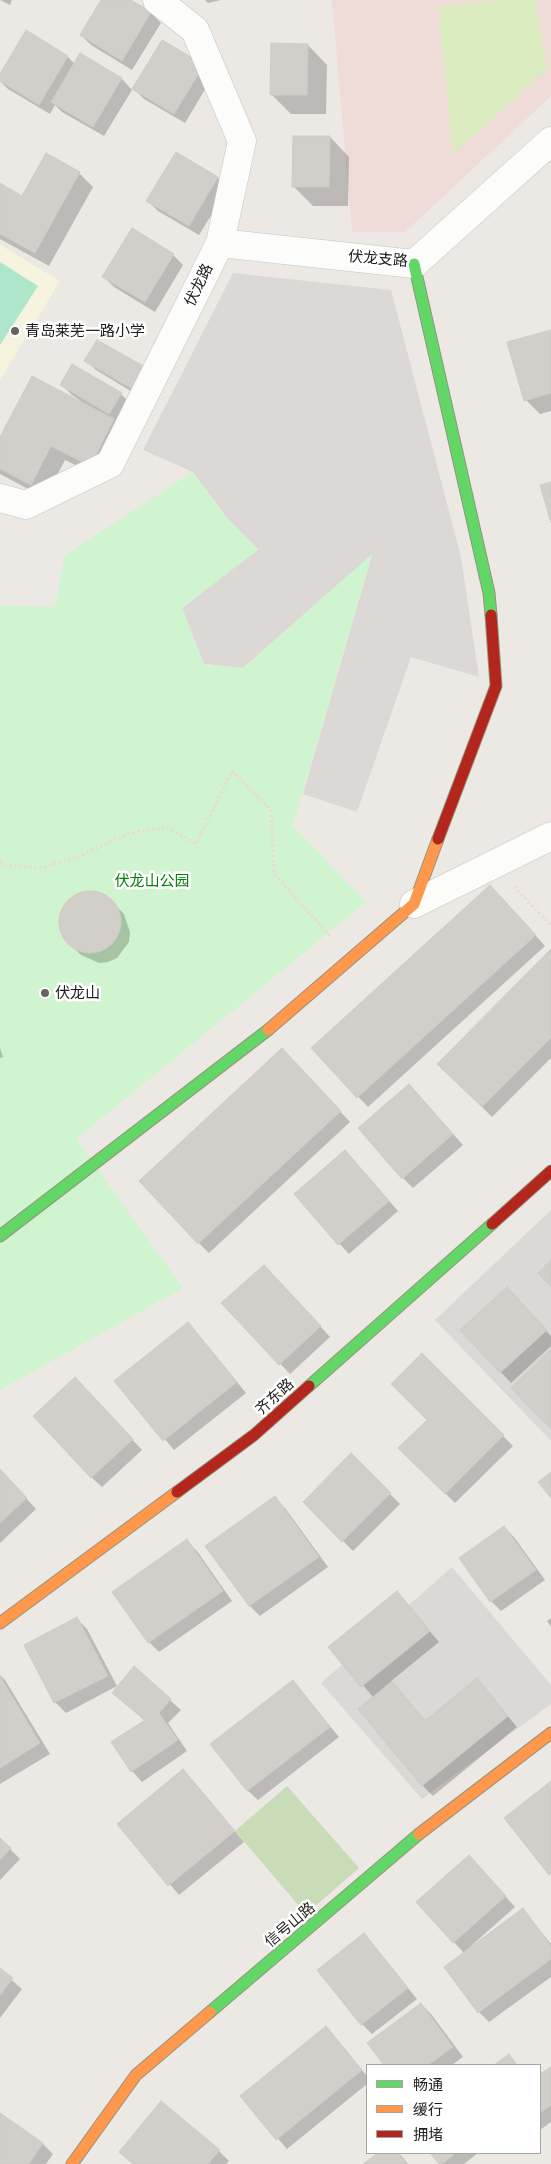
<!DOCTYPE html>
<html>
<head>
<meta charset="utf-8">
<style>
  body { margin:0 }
  #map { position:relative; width:551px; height:2164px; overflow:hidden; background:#ece9e4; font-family:Raleway,"Noto Sans SC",sans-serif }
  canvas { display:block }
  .legend { position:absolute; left:366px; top:2064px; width:175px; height:90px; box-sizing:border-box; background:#fff; border:1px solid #a5a5a5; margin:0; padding:6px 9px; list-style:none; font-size:15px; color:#1d1d1d }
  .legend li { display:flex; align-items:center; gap:10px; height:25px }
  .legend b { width:25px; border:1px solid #a5a5a5 }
</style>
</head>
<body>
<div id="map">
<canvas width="551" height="2164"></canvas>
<ul class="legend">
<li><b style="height:6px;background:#63d668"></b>畅通</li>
<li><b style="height:6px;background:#ff974d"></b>缓行</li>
<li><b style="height:6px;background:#b3261e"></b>拥堵</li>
</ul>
</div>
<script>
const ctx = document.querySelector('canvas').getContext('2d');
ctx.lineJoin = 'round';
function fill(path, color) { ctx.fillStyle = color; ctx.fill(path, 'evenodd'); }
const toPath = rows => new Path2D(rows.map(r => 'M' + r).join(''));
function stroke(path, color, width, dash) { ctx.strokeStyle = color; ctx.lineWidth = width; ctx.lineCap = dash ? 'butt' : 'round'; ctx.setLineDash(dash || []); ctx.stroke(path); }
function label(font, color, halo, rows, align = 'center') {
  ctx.font = font + ' Raleway,"Noto Sans SC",sans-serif'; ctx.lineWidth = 5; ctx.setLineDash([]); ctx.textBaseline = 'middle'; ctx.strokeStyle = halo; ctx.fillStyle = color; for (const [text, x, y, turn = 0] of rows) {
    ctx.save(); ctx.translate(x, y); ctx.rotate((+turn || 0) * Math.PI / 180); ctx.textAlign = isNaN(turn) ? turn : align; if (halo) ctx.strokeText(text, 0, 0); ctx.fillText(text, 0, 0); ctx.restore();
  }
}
fill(toPath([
  [233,273,391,290,461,557,479,677,411,657,357,812,303,794,372,555,243,668,204,664,182,608,258,549,227,518,193,472,143,450],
  [551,1210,551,1441,435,1320],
  [452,1567,551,1685,551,1704,422,1799,321,1683]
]), '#dbd8d6');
fill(toPath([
  [332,0,551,0,551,96,405,232,352,232]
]), '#efdbd8');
fill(toPath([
  [0,245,60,281,0,380]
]), '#f6f4de');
fill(toPath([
  [497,0,535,0,547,69,453,155,438,7]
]), '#daebc0');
fill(toPath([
  [287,1786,359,1868,306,1914,235,1831]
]), '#c7dcb7');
fill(toPath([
  [193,472,227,518,258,550,182,608,204,664,243,668,372,554,293,826,366,902,76,1139,183,1288,0,1390,0,605,55,607,65,555]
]), '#d0f4cf');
fill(toPath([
  [0,262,38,286,0,345]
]), '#ade6cb');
fill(toPath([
  [0,0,12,0,10,5],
  [102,0,129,0,151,13,161,23,132,70,91,45,81,35],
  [205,0,221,0,208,3],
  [27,32,68,57,75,64,81,55,122,79,132,90,104,136,62,112,55,105,50,114,8,89,0,81,0,76],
  [162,42,213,76,185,123,144,99,134,89],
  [308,45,327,65,326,114,291,114,271,94],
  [330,137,349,157,348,206,313,206,293,186],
  [176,154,218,178,228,188,199,235,158,211,148,201],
  [79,173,93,187,49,266,0,239,0,185,23,197],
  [173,255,183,265,155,312,114,287,104,277],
  [551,331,551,411,540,414,526,400],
  [86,360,156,380,144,399,96,370],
  [62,385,121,394,131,404,104,479,65,460,45,498,0,474,0,440,80,402,81,401,72,395],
  [86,893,96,893,105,897,113,903,124,914,130,932,129,942,117,958,108,962,99,963,81,955,63,937,60,927,60,918,63,908,69,901,77,895],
  [500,896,545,946,368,1107,313,1048],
  [551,951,551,1058,492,1117,439,1064],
  [0,1048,3,1057,0,1058],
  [292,1060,350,1122,209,1253,199,1243],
  [419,1096,463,1145,413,1188,403,1178],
  [355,1162,398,1211,349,1254,295,1195],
  [274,1276,330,1337,290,1374,223,1303],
  [517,1299,551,1336,551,1346,511,1383,462,1330],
  [188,1323,246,1393,174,1450,116,1381],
  [422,1355,513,1446,455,1503,400,1448,429,1420],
  [85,1389,142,1450,102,1487,91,1477],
  [351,1455,400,1504,353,1551,304,1502],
  [0,1470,36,1509,0,1543],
  [275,1498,285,1508,328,1567,260,1616,250,1606,207,1546],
  [504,1527,514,1537,545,1580,501,1611,491,1601],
  [186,1541,197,1551,232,1601,159,1652,149,1642],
  [397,1593,439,1642,391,1681,426,1722,477,1680,517,1727,433,1796,423,1786,374,1698,330,1647],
  [551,1618,551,1627,547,1621],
  [77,1619,87,1629,117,1686,66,1713,55,1702,26,1645],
  [134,1668,181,1710,168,1723,187,1751,142,1782,132,1771,113,1743,145,1721,114,1693],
  [0,1675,5,1680,50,1754,0,1784],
  [293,1681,339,1737,258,1800,247,1790],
  [183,1771,244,1842,179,1895,119,1824],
  [0,1839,20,1859,0,1880],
  [479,1867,515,1907,471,1946,472,1948,523,1910,551,1944,551,1977,489,2022,479,2012,464,1953,417,1902],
  [364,1935,417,1999,372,2034,362,2024],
  [0,1970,22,1989,0,2018],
  [421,2004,431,2014,463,2057,452,2065,385,2065,369,2043],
  [326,2028,367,2076,367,2084,287,2149,241,2096],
  [551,2068,551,2122,540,2130,540,2076],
  [0,2114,43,2144,53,2154,46,2164,0,2164],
  [219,2151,229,2161,226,2164,133,2164,121,2152],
  [380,2153,399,2153,408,2164,365,2164],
  [431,2153,478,2153,464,2164,440,2164]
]), '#0003');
const building = toPath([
  [101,0,131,0,151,12,122,61,80,35,101,0],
  [26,30,68,56,39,105,0,81,0,74,26,30],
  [162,40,204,65,174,114,132,89,162,40],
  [271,43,308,44,307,95,270,95,271,43],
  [80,53,122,78,93,127,51,102,80,53],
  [293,136,330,136,329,187,292,187,293,136],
  [176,152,218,177,189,226,146,201,176,152],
  [46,153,80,172,35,253,0,234,0,183,22,196,46,153],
  [132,228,174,254,145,302,102,277,132,228],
  [551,330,551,393,524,401,507,342,551,330],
  [97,340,147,368,134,390,84,361,97,340],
  [72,364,122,393,109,414,60,385,72,364],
  [32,376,114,419,90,466,51,446,31,485,0,469,0,437,32,376],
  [551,482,551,523,540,485,551,482],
  [490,885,536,935,357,1098,311,1048,490,885],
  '59 922a31 31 0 1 1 62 0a31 31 0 1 1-62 0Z',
  [551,949,551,1038,482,1107,437,1064,551,949],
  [282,1048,341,1111,198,1244,139,1181,282,1048],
  [409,1084,453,1134,402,1179,358,1128,409,1084],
  [345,1150,389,1201,338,1245,294,1194,345,1150],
  [551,1260,551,1287,538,1273,551,1260],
  [264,1265,321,1326,279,1365,221,1303,264,1265],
  [507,1287,547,1330,500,1373,460,1330,507,1287],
  [188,1322,237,1382,163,1441,114,1381,188,1322],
  [551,1349,551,1429,511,1388,551,1349],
  [422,1353,504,1435,445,1494,398,1448,427,1420,391,1384,422,1353],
  [75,1377,133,1439,91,1478,33,1416,75,1377],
  [351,1453,391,1493,342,1542,303,1502,351,1453],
  [0,1469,27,1498,0,1523,0,1469],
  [551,1472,551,1498,538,1482,551,1472],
  [275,1496,319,1557,249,1606,205,1546,275,1496],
  [504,1526,536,1570,490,1602,459,1558,504,1526],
  [187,1539,223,1591,148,1643,112,1592,187,1539],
  [397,1591,430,1631,361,1687,328,1647,397,1591],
  [77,1617,108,1676,54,1703,24,1645,77,1617],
  [134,1666,171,1699,159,1713,178,1740,131,1772,111,1742,145,1720,112,1693,134,1666],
  [0,1676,40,1743,0,1768,0,1676],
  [477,1678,508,1716,422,1786,358,1709,392,1681,425,1721,477,1678],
  [293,1680,330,1727,247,1791,210,1744,293,1680],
  [183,1769,235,1831,168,1886,117,1824,183,1769],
  [551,1781,551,1873,549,1875,504,1818,551,1781],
  [0,1838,11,1848,0,1860,0,1838],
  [469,1855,506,1896,453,1943,416,1902,469,1855],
  [523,1908,551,1946,551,1959,478,2013,444,1967,523,1908],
  [364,1933,408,1988,361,2025,317,1970,364,1933],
  [0,1968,13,1978,0,1995,0,1968],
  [421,2003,453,2047,428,2065,384,2065,367,2043,421,2003],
  [326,2026,362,2070,276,2140,240,2096,326,2026],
  [509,2054,517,2065,494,2065,509,2054],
  [551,2067,551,2105,540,2113,540,2074,551,2067],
  [161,2101,220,2150,208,2164,133,2164,119,2152,161,2101],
  [0,2113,43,2143,29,2164,0,2164,0,2113],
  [378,2153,398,2153,406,2164,363,2164,378,2153],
  [430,2153,456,2153,442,2164,439,2164,430,2153]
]);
fill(building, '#d2cfcb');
stroke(building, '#cfcac6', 1);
const street = toPath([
  [220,243,414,264,551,141],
  [0,498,26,505,110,464,220,243,242,141,195,30,157,0],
  [414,904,551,836]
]);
const fast = toPath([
  [414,264,489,593,491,615],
  [0,1236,268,1030],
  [309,1386,492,1224],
  [210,2012,419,1834]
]);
const slow = toPath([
  [268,1030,414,904,438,839],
  [0,1623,177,1492],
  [419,1834,551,1733],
  [72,2164,136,2075,210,2012]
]);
const jam = toPath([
  [438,839,496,686,491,615],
  [492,1224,551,1171],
  [177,1492,254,1435,309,1386]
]);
stroke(street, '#c4c3c1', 29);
stroke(fast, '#95957c', 13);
stroke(slow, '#95957c', 13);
stroke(jam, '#95957c', 13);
stroke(toPath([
  [0,862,6,865,41,868,80,856,130,833,167,827,196,844,232,771,271,810,274,874,330,936],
  [514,887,551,925]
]), '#ebd9d6', 3, [2.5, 2.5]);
stroke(street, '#fcfcfb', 28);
stroke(fast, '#63d668', 11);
stroke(slow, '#ff974d', 11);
stroke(jam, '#b3261e', 11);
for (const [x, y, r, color] of [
  [15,331,5,"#656463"],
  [45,993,5,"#656463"]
]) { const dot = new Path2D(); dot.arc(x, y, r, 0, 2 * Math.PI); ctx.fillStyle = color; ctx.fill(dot); stroke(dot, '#fff', 2); }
label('15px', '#1d1d1d', '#fff', [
  ["伏龙支路",378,259,5],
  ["伏龙路",199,285,-64],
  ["齐东路",275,1397,-42],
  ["信号山路",290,1925,-40]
]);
label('15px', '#1d1d1d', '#fff', [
  ["青岛莱芜一路小学",25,331],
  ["伏龙山",55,993]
], 'left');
label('15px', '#038209', '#fff', [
  ["伏龙山公园",152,881]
]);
</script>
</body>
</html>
